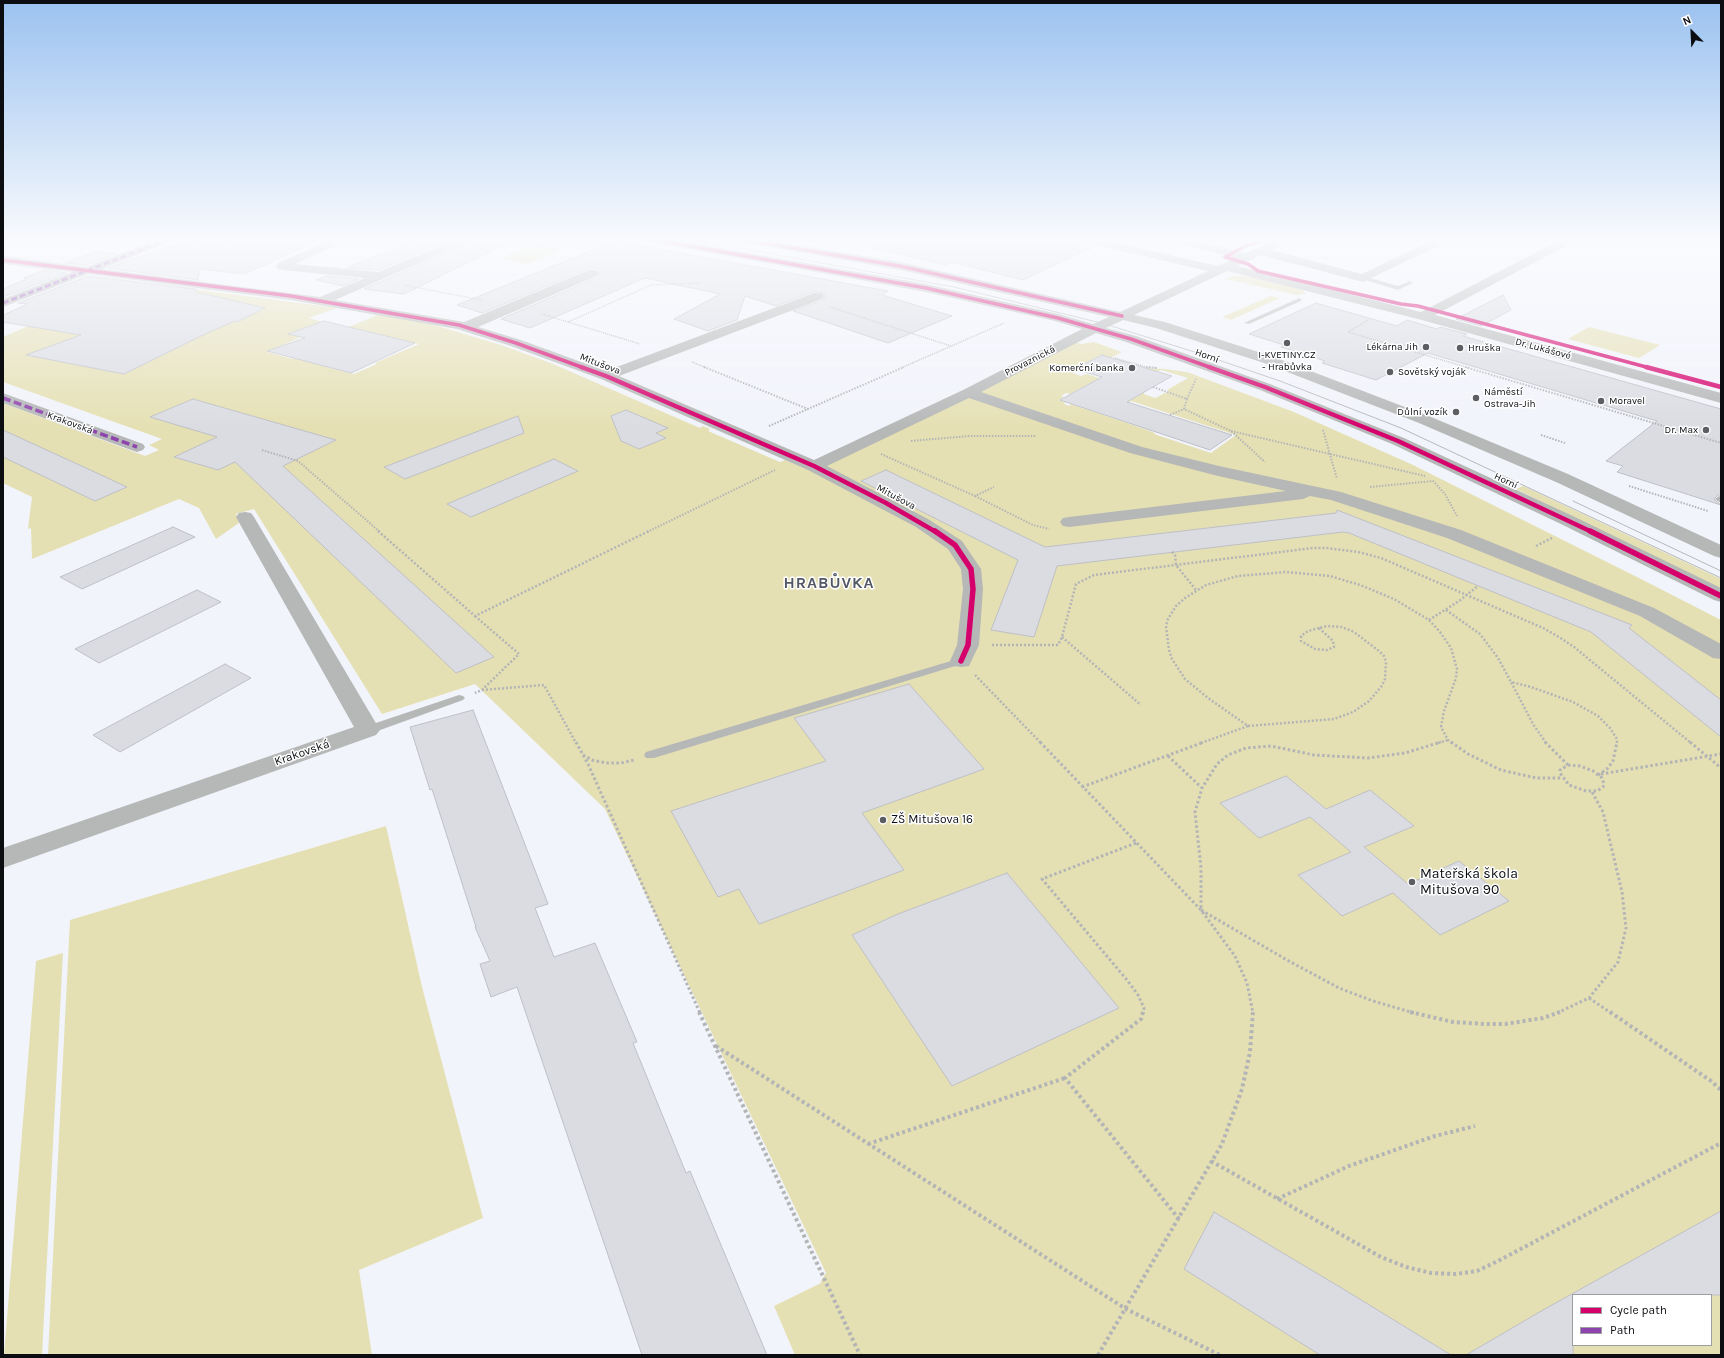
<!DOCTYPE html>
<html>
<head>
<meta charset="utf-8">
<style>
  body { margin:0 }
  #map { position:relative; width:1724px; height:1358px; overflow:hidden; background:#f2f4fb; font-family:Karla,sans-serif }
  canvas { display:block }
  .frame { position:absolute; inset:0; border:4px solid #0b0d11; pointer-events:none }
  .legend { position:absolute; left:1572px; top:1294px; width:140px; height:52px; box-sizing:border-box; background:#fff; border:1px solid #9d9ea0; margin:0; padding:5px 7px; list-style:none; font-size:12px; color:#0b0d11 }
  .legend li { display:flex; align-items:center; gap:8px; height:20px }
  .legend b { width:20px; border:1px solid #9d9ea0 }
  .north { position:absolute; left:1672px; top:12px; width:40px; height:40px; -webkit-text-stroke:3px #fff; paint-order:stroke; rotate:336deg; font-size:11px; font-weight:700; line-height:16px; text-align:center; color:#0b0d11 }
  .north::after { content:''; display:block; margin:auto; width:14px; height:18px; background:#0b0d11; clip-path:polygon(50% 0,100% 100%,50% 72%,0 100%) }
</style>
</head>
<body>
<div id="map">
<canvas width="1724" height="1358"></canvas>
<div class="frame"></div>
<ul class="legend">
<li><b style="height:5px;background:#d6006c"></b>Cycle path</li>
<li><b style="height:5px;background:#8e44ad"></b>Path</li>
</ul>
<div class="north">N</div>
</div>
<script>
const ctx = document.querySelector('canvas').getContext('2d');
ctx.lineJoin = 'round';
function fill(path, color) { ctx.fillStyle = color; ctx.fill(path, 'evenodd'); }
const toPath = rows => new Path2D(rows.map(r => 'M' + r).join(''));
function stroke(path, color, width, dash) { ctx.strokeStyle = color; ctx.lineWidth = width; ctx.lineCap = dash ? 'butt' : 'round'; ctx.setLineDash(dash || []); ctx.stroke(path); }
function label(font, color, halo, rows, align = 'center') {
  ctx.font = font + ' Karla,sans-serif'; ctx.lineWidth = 3; ctx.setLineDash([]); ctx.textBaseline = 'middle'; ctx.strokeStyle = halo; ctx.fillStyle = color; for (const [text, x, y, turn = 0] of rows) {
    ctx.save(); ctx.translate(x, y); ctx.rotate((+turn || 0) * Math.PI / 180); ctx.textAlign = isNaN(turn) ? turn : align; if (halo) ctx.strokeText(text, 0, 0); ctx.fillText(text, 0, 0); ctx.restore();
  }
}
fill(toPath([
  [537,244,564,250,528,264,501,258],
  [1233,276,1247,276,1302,289,1306,294,1297,295,1226,279],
  [177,287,337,308,309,318,323,322,292,335,301,337,267,352,293,359,317,349,360,352,326,367,354,374,377,364,375,363,419,344,391,337,322,338,380,314,431,324,501,345,553,364,700,428,703,426,710,429,708,431,780,462,785,460,814,472,1075,342,1081,344,1094,342,1122,352,1110,358,1101,355,1070,371,1077,371,1073,373,1081,376,1086,374,1103,379,1102,394,1083,387,1070,394,1066,393,1061,396,1064,397,1059,400,1065,402,1064,404,1069,406,1071,404,1139,427,1155,433,1154,434,1211,453,1236,435,1131,401,1129,402,1114,397,1144,391,1144,394,1155,398,1169,391,1167,390,1188,378,1161,370,1157,372,1145,368,1165,369,1187,372,1294,412,1413,465,1639,578,1721,620,1721,1355,795,1355,774,1306,821,1283,821,1281,826,1273,605,809,475,684,382,714,254,509,236,514,239,523,216,539,199,508,179,499,32,559,31,528,28,529,32,497,3,483,3,403,145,456,159,450,149,445,162,439,3,382,3,337,54,315],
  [1573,1295,1711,1295,1711,1345,1573,1345],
  [1271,296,1280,298,1231,320,1222,317],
  [1589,327,1660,345,1639,358,1568,339],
  [1523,486,1721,579,1721,591,1516,489],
  [386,826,422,987,483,1218,359,1270,372,1355,48,1355,70,920],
  [63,953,42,1355,4,1355,36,961]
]), '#e5e0b3');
const building = toPath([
  [244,239,323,239,244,274,200,269,198,280,108,268,164,248,197,242,214,245,244,239],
  [417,239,452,239,378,270,347,268,417,239],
  [474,239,516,239,404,294,364,289,471,242,474,239],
  [871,239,1077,239,1083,243,1095,246,1023,280,951,262,945,265,870,247,871,239],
  [615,241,888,291,882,295,952,316,888,343,793,311,823,300,825,295,822,292,813,292,776,306,745,296,737,320,708,331,674,319,720,294,645,278,530,328,501,319,598,277,600,272,597,268,588,269,482,313,457,305,615,241],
  [97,251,117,254,86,265,65,263,97,251],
  [44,270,66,273,3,297,3,289,27,279,24,278,44,270],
  [88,276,196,289,196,292,265,308,237,322,235,321,203,335,124,374,26,355,81,335,3,322,3,315,28,304,18,303,88,276],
  [327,276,359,279,343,286,316,280,327,276],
  [1503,295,1511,310,1481,326,1456,319,1503,295],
  [1316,303,1397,326,1407,320,1437,329,1440,327,1467,334,1463,336,1721,409,1721,495,1718,495,1714,499,1721,505,1617,472,1623,466,1606,461,1657,421,1428,353,1376,380,1322,363,1325,361,1281,347,1284,345,1249,334,1316,303],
  [324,321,382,335,415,343,351,373,267,351,305,338,288,334,324,321],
  [1102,355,1172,376,1127,402,1232,435,1210,450,1060,400,1102,377,1075,369,1102,355],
  [193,399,336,440,283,466,494,657,456,673,235,462,218,470,174,457,217,437,150,417,193,399],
  [626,410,668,428,656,433,666,438,639,449,621,441,611,416,626,410],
  [518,416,524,433,405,479,384,467,518,416],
  [3,430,99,474,127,487,95,501,3,457,3,430],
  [554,459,578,471,471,517,447,504,554,459],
  [886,470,1045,547,1336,513,1337,510,1632,625,1629,628,1721,700,1721,737,1591,632,1349,533,1343,532,1057,566,1034,637,991,630,1018,560,861,481,886,470],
  [173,527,195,537,82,589,60,577,173,527],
  [197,590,221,602,99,663,75,649,197,590],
  [225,664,251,678,120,752,93,735,225,664],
  [909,684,984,769,862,813,904,870,759,924,739,889,718,897,671,811,826,761,794,718,909,684],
  [473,710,548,904,535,908,554,957,595,943,637,1042,633,1043,686,1173,690,1171,767,1355,642,1355,517,987,491,997,480,964,490,961,475,927,476,927,432,789,430,790,410,727,473,710],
  [1286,776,1326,809,1370,790,1414,826,1364,847,1408,884,1459,861,1509,901,1440,935,1393,893,1342,916,1298,875,1351,852,1310,817,1259,838,1220,803,1286,776],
  [1007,873,1119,1008,952,1086,852,935,898,914,1007,873],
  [1721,1211,1721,1295,1573,1295,1573,1355,1466,1355,1543,1310,1721,1211],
  [1214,1212,1340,1287,1451,1355,1320,1355,1184,1269,1214,1212]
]);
fill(building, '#dadce2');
stroke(building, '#bec0c6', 1);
stroke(toPath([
  [1672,239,1682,244],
  [1704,239,1721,241],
  [403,285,482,300],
  [830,307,951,346],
  [542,314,640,344],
  [568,322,651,285,701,283],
  [1348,332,1469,368],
  [1348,332,1368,320],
  [1115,358,1146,367,1157,368],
  [692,362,707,368],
  [901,368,1004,323]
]), '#b3b4b6', 1.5, [1, 1]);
stroke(toPath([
  [704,367,808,409],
  [1146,367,1157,368],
  [1465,367,1721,443],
  [1153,387,1187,399,1184,409,1231,431,1265,462],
  [1187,399,1196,379],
  [1170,415,1184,409],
  [769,426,904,367],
  [1323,430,1337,479],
  [1231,431,1425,476],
  [1541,435,1565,443],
  [911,441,970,436,1036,436],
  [262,450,298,461,380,532],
  [881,454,975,496,994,487],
  [1629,486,1708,511],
  [1370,487,1433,481,1445,494,1457,516],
  [975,496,1033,525,1049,529],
  [647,532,775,470]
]), '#b3b4b6', 2, [1.5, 1.5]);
stroke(toPath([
  [378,531,475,616,649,531],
  [1536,546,1552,538],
  [1172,552,1175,555,1176,565,1196,590],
  [1446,610,1480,634,1498,658,1511,682],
  [475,616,519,654,482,690,475,693],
  [1429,620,1459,601,1478,586],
  [1319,628,1333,641,1334,647,1327,650,1315,649,1301,641,1301,636,1308,631,1319,628],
  [1062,637,1141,705],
  [992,645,1058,645,1062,637,1076,584,1094,575,1313,548,1327,548,1358,552,1381,558,1543,628,1559,637,1574,647,1691,743],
  [975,675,1041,743],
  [482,690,544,685,576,743],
  [1248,726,1334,719,1353,712,1369,701,1381,687,1385,679,1386,662,1384,656,1379,651,1354,632,1342,627,1327,626,1319,628],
  [1201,743,1248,726,1208,698,1185,679,1172,659,1169,650,1166,626,1168,619,1176,606,1185,598,1206,585,1238,576,1286,572,1330,576,1360,585,1394,599,1429,620,1440,632,1451,648,1457,669,1456,678,1444,711,1441,727,1448,740,1452,743],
  [1438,743,1448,740],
  [1546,743,1533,724,1511,682,1531,687,1573,702,1598,716,1610,728,1617,739,1617,743]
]), '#b3b4b6', 2.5, [2, 2]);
stroke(toPath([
  [576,742,588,764,700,1013],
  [1040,742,1201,910,1235,956,1247,983,1253,1013],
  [1451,742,1468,754,1501,770,1536,778,1562,778],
  [1545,742,1568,765],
  [1690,742,1721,768],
  [583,755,592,760,606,763,621,763,634,760],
  [1168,756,1202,788],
  [1568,765,1580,766,1593,771,1602,778,1604,784,1603,787,1597,791,1586,791,1569,785,1560,773,1560,770,1568,765],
  [1601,774,1721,754],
  [1598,775,1608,768,1613,761,1617,742],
  [1082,787,1204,742],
  [1136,843,1042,879,1127,980,1138,995,1144,1008,1143,1013],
  [1589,998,1611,1013],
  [1414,1013,1373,1001,1339,988,1287,960,1201,910,1201,868,1195,812,1202,788,1217,764,1228,755,1246,748,1271,746,1314,755,1368,758,1405,753,1441,742],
  [1557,1013,1589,998,1618,962,1626,928,1622,892,1603,812,1592,792]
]), '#b3b4b6', 3, [2.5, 2.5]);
stroke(toPath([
  [699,1012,860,1355],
  [1143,1012,1141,1019,1065,1078,1179,1219],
  [1410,1012,1453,1022,1485,1024,1505,1024,1543,1018,1560,1012],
  [1610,1012,1711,1081,1721,1090],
  [716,1046,1126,1309,1220,1355],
  [868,1144,1065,1078],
  [1211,1161,1381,1257,1406,1267,1431,1273,1456,1274,1477,1271,1498,1261,1721,1143],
  [1277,1199,1349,1166,1435,1136,1475,1126],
  [1098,1355,1222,1144,1242,1089,1250,1052,1253,1012]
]), '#b3b4b6', 4, [3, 3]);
fill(toPath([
  [1363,276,1398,286,1410,281,1413,283,1398,290,1361,279,1361,277,1363,276],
  [1299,298,1302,300,1301,301,1249,324,1244,323,1299,298],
  [1719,496,1721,497,1721,503,1715,499,1719,496],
  [961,658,966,661,965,663,654,758,646,758,644,755,646,752,961,658],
  [459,695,463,696,465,698,463,700,372,733,364,733,362,730,364,727,459,695]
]), '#b6b7b7');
fill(toPath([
  [159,239,175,239,173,241,102,269,320,297,365,278,282,270,278,269,276,266,278,263,332,239,347,239,345,241,295,264,378,272,456,239,472,239,470,241,335,300,464,322,589,270,597,270,599,273,597,276,478,327,521,340,606,371,814,293,822,293,824,296,822,299,619,376,814,460,963,390,1082,329,1055,321,926,292,651,242,645,239,670,239,926,284,1058,314,1093,324,1109,317,900,270,741,242,735,239,761,239,900,262,1120,312,1208,271,1084,242,1078,239,1099,239,1218,266,1236,258,1169,241,1167,239,1187,239,1246,253,1277,239,1292,239,1290,241,1271,250,1362,274,1435,239,1450,239,1448,241,1363,282,1261,255,1237,266,1421,312,1562,239,1577,239,1575,241,1435,315,1721,393,1721,403,1418,319,1227,271,1134,315,1165,322,1274,357,1431,417,1568,474,1721,545,1721,558,1714,556,1556,482,1419,423,1264,363,1156,328,1123,320,1106,328,1136,336,1270,384,1404,438,1575,517,1721,588,1721,602,1714,600,1563,525,1392,444,1260,390,1126,342,1096,333,981,392,1142,447,1219,466,1341,492,1461,530,1654,608,1721,644,1721,659,1713,658,1640,616,1447,538,1331,500,1310,496,1303,499,1069,527,1063,526,1060,522,1063,518,1069,517,1286,491,1218,476,1130,453,969,398,827,466,928,519,962,541,981,569,983,589,979,645,969,666,961,667,953,666,950,661,957,645,963,589,961,569,948,549,916,527,808,470,601,379,511,346,457,329,291,300,88,274,3,307,3,299,72,272,3,264,3,256,86,267,159,239],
  [3,393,143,444,145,447,143,450,137,452,131,450,3,403,3,393],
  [245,512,251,513,254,517,380,730,376,735,3,868,3,848,354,727,236,517,239,513,245,512]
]), '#b6b7b7');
stroke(toPath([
  [689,239,954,287,1105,324,1201,354,1280,381,1401,428,1721,578],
  [1573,501,1721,571]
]), '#b6b8ba', 1);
stroke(toPath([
  [3,303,169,239]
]), '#8e44ad', 3, [6, 3]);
stroke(toPath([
  [3,398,137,447]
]), '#8e44ad', 3.5, [8, 3.5]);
stroke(toPath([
  [651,239,926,288,1058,318,1131,339,1212,368],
  [741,239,900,266,1122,316],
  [1266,239,1245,246,1225,257,1248,264,1258,271,1401,304,1418,306,1650,368],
  [3,260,291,296,459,325,516,343,584,368]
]), '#d6006c', 3.5);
stroke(toPath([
  [581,367,606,376,814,466,886,503,936,532],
  [1209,367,1265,387,1398,441,1592,532],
  [1646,367,1721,387]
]), '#d6006c', 4.5);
stroke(toPath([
  [935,531,955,545,971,569,973,589,968,645,961,661],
  [1590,531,1721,596]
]), '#d6006c', 5.5);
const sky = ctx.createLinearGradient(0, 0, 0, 429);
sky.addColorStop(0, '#9bc2f0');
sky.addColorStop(0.56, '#f9fafd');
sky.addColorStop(1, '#f9fafd00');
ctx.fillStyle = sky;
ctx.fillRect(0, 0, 1724, 429);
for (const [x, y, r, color] of [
  [1287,343,4,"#5c5e63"],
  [1426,347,4,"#5c5e63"],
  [1460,348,4,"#5c5e63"],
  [1132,368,4,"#5c5e63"],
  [1390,372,4,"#5c5e63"],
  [1476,398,4,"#5c5e63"],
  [1601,401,4,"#5c5e63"],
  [1456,412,4,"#5c5e63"],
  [1706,430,4,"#5c5e63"],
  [883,820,4,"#5c5e63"],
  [1412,882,4,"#5c5e63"]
]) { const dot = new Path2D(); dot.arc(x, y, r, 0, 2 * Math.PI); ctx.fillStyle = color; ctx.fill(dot); stroke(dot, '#fff', 1.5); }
label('10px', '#0b0d11', '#fff', [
  ["Lékárna Jih",1418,347],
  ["Hruška",1468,348,"left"],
  ["I-KVETINY.CZ",1287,355,"center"],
  ["- Hrabůvka",1287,367,"center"],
  ["Komerční banka",1124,368],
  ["Sovětský voják",1398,372,"left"],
  ["Náměstí",1484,392,"left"],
  ["Ostrava-Jih",1484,404,"left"],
  ["Moravel",1609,401,"left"],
  ["Důlní vozík",1448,412],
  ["Dr. Max",1698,430]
], 'right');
label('10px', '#0b0d11', '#fff', [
  ["Dr. Lukášové",1543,349,15],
  ["Horní",1207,356,20],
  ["Provaznická",1030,361,-27],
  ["Mitušova",600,364,21],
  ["Krakovská",70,423,20],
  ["Horní",1506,481,25],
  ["Mitušova",896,497,28]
]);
label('12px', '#0b0d11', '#fff', [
  ["Krakovská",302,753,-19]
]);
label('12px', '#0b0d11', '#fff', [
  ["ZŠ Mitušova 16",891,820]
], 'left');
label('14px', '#0b0d11', '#fff', [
  ["Mateřská škola",1420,874],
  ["Mitušova 90",1420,890]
], 'left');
ctx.letterSpacing = '1px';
label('bold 16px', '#525864', '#fff', [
  ["HRABŮVKA",829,583]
]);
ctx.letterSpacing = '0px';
</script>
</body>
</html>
